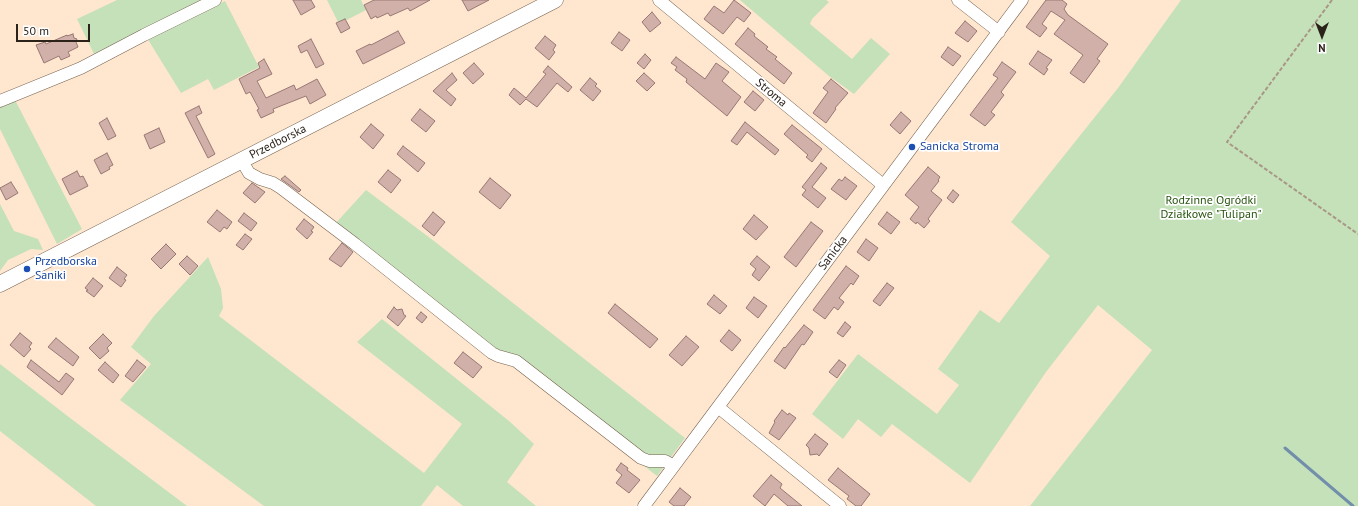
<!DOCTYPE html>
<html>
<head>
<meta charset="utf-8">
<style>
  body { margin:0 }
  #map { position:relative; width:1358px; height:506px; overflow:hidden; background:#fee6cf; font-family:"PT Sans",sans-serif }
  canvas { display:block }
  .north { position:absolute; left:1302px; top:16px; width:40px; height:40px; -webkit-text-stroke:3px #fff; paint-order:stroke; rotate:180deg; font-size:11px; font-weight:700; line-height:16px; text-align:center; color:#2b221a }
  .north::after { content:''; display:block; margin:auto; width:14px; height:18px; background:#2b221a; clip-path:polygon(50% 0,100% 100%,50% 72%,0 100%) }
  .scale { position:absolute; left:16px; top:24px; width:74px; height:18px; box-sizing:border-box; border:2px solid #2b221a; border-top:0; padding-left:5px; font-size:12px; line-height:14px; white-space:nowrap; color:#2b221a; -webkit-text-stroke:3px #fff; paint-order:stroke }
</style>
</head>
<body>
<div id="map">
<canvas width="1358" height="506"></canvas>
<div class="north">N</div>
<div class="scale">50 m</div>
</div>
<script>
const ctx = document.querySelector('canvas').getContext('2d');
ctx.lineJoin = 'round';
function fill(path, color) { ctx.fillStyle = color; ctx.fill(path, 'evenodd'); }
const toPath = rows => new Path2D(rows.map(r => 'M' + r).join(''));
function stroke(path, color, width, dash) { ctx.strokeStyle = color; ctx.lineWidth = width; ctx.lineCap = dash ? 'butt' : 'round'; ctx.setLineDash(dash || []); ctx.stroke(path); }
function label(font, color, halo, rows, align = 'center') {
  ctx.font = font + ' "PT Sans",sans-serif'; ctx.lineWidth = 3.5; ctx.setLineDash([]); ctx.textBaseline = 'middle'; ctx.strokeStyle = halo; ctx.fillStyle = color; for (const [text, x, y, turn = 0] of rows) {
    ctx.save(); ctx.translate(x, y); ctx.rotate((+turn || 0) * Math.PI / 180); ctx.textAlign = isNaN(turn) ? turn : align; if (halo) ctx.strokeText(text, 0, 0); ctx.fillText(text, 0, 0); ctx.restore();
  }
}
fill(toPath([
  [117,0,207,0,94,54,77,19],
  [327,0,361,0,366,10,339,24],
  [740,0,826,0,829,2,812,19,810,24,852,59,871,38,890,54,854,94,829,76],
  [1181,0,1358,0,1358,506,1030,506,1152,350,1098,305,1046,372,970,483,892,424,881,437,858,419,843,439,812,414,858,354,937,414,959,385,938,369,980,310,999,323,1050,256,1011,222,1118,88],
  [225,1,259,67,214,90,208,79,181,93,147,38],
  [15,100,82,229,57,244,0,129,0,107],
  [366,190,434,241,685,438,657,476,334,225],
  [0,204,14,231,38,239,43,250,31,249,8,260,0,271],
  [208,257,221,289,223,308,219,316,424,473,462,424,357,342,382,319,509,421,534,444,507,482,536,506,463,506,437,485,421,506,264,506,120,400,151,364,131,347,154,316],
  [0,364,74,421,187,506,96,506,0,431]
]), '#c4e1ba');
stroke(toPath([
  [1285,448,1353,506]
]), '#728eab', 3);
const building = toPath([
  [293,0,311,0,315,7,301,15,293,0],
  [374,0,430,0,410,11,408,8,390,16,388,13,377,18,376,16,371,19,364,5,374,0],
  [462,0,489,0,468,11,462,0],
  [734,0,751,13,744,22,737,17,723,34,704,19,714,6,724,13,734,0],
  [1046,0,1062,0,1067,4,1064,9,1068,15,1108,44,1097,59,1100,61,1084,83,1070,73,1083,55,1054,34,1065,20,1051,11,1042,24,1047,28,1040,37,1026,27,1046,0],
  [652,12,661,23,650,32,642,22,652,12],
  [345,19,350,28,341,33,336,23,345,19],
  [965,21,977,31,968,42,955,33,965,21],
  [748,28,755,34,754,36,768,47,766,49,777,57,775,59,792,73,784,84,735,44,748,28],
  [398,31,405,43,363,64,356,51,370,44,371,45,398,31],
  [619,32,630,40,622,51,611,43,619,32],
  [73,34,74,38,77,39,76,42,78,47,68,52,70,56,61,60,59,56,44,63,36,45,45,42,46,44,67,35,67,36,73,34],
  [545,36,556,45,553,50,555,52,549,60,535,48,545,36],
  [311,39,324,64,316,68,307,50,301,53,298,46,311,39],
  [948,47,961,56,953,66,941,57,948,47],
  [1038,51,1052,60,1046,68,1048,69,1044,75,1029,64,1038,51],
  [645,54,651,60,644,69,637,63,645,54],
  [676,57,705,79,716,63,729,72,722,81,741,97,727,116,686,82,687,79,675,70,677,67,671,63,676,57],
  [264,59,272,74,257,81,266,98,294,85,296,90,317,79,326,95,310,104,306,96,273,109,274,112,261,118,257,110,259,109,250,92,246,94,239,79,260,68,258,63,264,59],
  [1002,62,1016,72,1001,92,1004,95,991,112,995,115,985,126,970,115,998,78,993,75,1002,62],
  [474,63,484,74,473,84,463,73,474,63],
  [548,66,572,87,568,92,557,83,537,107,526,99,520,105,509,95,514,88,526,98,546,74,543,72,548,66],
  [452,73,457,80,446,90,456,99,451,106,433,91,452,73],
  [644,73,655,83,647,91,636,81,644,73],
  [590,78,597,84,595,86,601,91,593,101,580,90,590,78],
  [831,79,848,93,835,108,836,109,826,123,813,113,828,92,823,88,831,79],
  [753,91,764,100,755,111,744,102,753,91],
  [199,106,202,113,196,116,215,154,208,158,185,113,199,106],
  [420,109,435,121,426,132,411,120,420,109],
  [901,112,911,121,900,134,890,125,901,112],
  [107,118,116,136,108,140,99,123,107,118],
  [745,122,779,150,775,155,747,132,737,145,731,141,745,122],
  [371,124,384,135,373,149,360,137,371,124],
  [792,125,822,149,812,162,806,157,808,155,784,134,792,125],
  [159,128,165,142,150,149,144,135,159,128],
  [403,146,425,163,418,172,397,154,403,146],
  [107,153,113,165,109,167,110,169,101,174,94,160,107,153],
  [821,163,827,168,812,187,826,198,818,208,802,195,806,190,802,187,821,163],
  [928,167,940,177,938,180,939,181,931,191,942,200,928,219,930,221,924,228,917,222,916,224,910,219,919,207,905,195,928,167],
  [388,170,401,180,391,193,378,182,388,170],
  [77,171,80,177,83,176,88,186,70,195,62,179,77,171],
  [285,176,301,190,299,192,281,179,285,176],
  [845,177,857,186,846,200,831,189,839,179,842,181,845,177],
  [490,178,511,195,500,209,479,192,490,178],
  [11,182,18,193,6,200,0,188,11,182],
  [252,183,265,192,255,203,243,193,252,183],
  [953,190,959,195,953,203,947,198,953,190],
  [217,210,232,222,227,229,224,227,220,232,207,222,217,210],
  [433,212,445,222,434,236,422,226,433,212],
  [887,212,900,222,891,234,878,224,887,212],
  [244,213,257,223,251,231,238,221,244,213],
  [754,215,768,227,756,240,743,229,754,215],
  [304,219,314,227,311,231,313,232,307,239,296,229,304,219],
  [811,222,823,231,796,267,784,257,811,222],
  [245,234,252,239,243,250,236,245,245,234],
  [866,239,878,248,869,261,857,252,866,239],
  [342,243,353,252,341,267,329,259,342,243],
  [166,244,176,254,161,269,151,259,166,244],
  [187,256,198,266,190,275,179,264,187,256],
  [757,256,770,267,759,281,752,275,756,269,750,264,757,256],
  [846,266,859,276,853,285,851,283,839,298,844,302,838,310,834,307,825,319,813,310,846,266],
  [117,267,127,275,124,279,126,280,121,287,109,278,117,267],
  [93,278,103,286,94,297,86,291,88,290,85,288,93,278],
  [887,283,894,288,880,306,873,301,887,283],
  [714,295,727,306,720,314,707,304,714,295],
  [754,297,767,306,758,318,746,308,754,297],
  [615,304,658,339,650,348,608,313,615,304],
  [394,307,397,310,402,309,404,315,406,316,398,326,387,317,394,307],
  [421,312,427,317,422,323,416,318,421,312],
  [845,322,851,327,843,337,837,333,845,322],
  [804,325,813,332,804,345,802,344,785,369,774,361,784,347,785,348,804,325],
  [729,330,741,340,732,351,720,341,729,330],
  [20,333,32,343,29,347,31,349,24,357,10,345,20,333],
  [103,334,112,343,107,348,109,351,100,359,89,348,103,334],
  [686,336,699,347,682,366,669,355,686,336],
  [56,338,79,357,73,366,48,347,56,338],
  [463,352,482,367,473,378,454,363,463,352],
  [31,360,59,382,66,373,74,379,62,395,27,367,31,360],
  [137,360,146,367,133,382,125,376,137,360],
  [839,360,846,365,837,378,829,372,839,360],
  [105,362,119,375,113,383,98,370,105,362],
  [782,410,788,415,789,413,796,418,779,440,769,433,775,422,774,421,782,410],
  [815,434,828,444,819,456,817,454,810,455,809,448,806,445,815,434],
  [621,463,628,468,627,470,640,480,629,493,616,483,622,475,616,470,621,463],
  [838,468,870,494,861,506,856,506,847,499,849,496,828,480,838,468],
  [771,475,782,484,780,488,802,506,788,506,774,494,765,506,753,496,771,475],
  [680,488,691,497,684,506,674,506,669,502,680,488]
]);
fill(building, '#d2b0aa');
stroke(building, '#987873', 1);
const minor = toPath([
  [659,0,883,185],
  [958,0,999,32],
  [0,101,81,68,144,35,215,0],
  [242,161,249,173,260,179,273,183,281,188,355,244,492,353,498,356,516,361,641,458,649,461,665,461,674,466],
  [718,407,840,506],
  [644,506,1022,0]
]);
const major = toPath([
  [0,284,555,0]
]);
stroke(minor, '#76614d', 13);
stroke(major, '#76614d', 17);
stroke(toPath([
  [1332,0,1227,142,1358,234]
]), '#a99786', 2, [4, 2]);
stroke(minor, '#fff', 12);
stroke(major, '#fff', 16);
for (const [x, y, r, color] of [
  [912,147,4,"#1a4fb4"],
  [27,269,4,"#1a4fb4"]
]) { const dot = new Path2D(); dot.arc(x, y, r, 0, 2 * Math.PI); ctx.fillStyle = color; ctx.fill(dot); stroke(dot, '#fff', 1.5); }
label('12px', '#2b221a', '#fff', [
  ["Stroma",771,93,40],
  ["Przedborska",278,142,-27],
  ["Sanicka",833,253,-53]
]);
label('12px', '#164399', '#fff', [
  ["Sanicka Stroma",920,147],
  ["Przedborska",35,262],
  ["Saniki",35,276]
], 'left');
label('12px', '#26540e', '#fff', [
  ["Rodzinne Ogródki",1211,201],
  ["Działkowe \"Tulipan\"",1211,215]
]);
</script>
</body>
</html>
